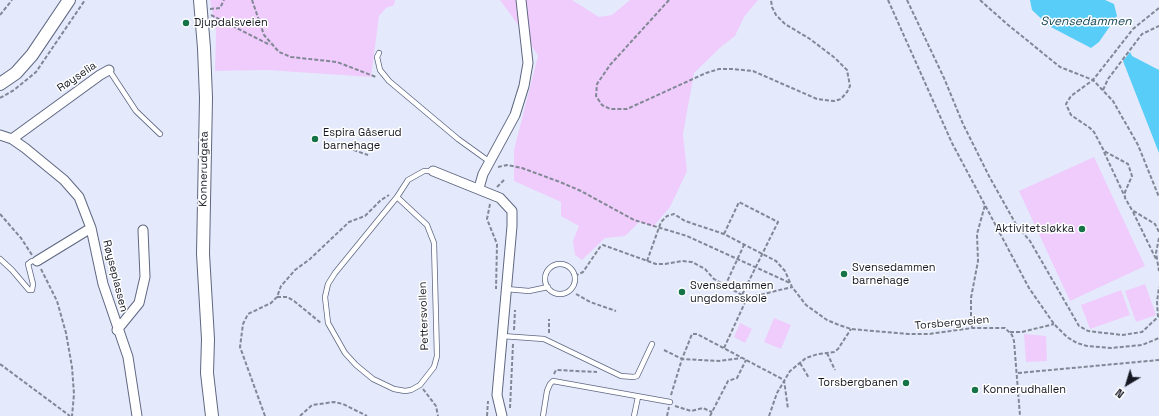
<!DOCTYPE html>
<html>
<head>
<meta charset="utf-8">
<style>
  body { margin:0 }
  #map { position:relative; width:1159px; height:416px; overflow:hidden; background:#e4eafc; font-family:"Space Grotesk",sans-serif }
  canvas { display:block }
  .north { position:absolute; left:1107px; top:364px; width:40px; height:40px; -webkit-text-stroke:3px #fff; paint-order:stroke; rotate:218deg; font-size:11px; font-weight:700; line-height:16px; text-align:center; color:#161923 }
  .north::after { content:''; display:block; margin:auto; width:14px; height:18px; background:#161923; clip-path:polygon(50% 0,100% 100%,50% 72%,0 100%) }
</style>
</head>
<body>
<div id="map">
<canvas width="1159" height="416"></canvas>
<div class="north">N</div>
</div>
<script>
const ctx = document.querySelector('canvas').getContext('2d');
ctx.lineJoin = 'round';
function fill(path, color) { ctx.fillStyle = color; ctx.fill(path, 'evenodd'); }
const toPath = rows => new Path2D(rows.map(r => 'M' + r).join(''));
function stroke(path, color, width, dash) { ctx.strokeStyle = color; ctx.lineWidth = width; ctx.lineCap = dash ? 'butt' : 'round'; ctx.setLineDash(dash || []); ctx.stroke(path); }
function label(font, color, halo, rows, align = 'center') {
  ctx.font = font + ' "Space Grotesk",sans-serif'; ctx.lineWidth = 3; ctx.setLineDash([]); ctx.textBaseline = 'middle'; ctx.strokeStyle = halo; ctx.fillStyle = color; for (const [text, x, y, turn = 0] of rows) {
    ctx.save(); ctx.translate(x, y); ctx.rotate((+turn || 0) * Math.PI / 180); ctx.textAlign = isNaN(turn) ? turn : align; if (halo) ctx.strokeText(text, 0, 0); ctx.fillText(text, 0, 0); ctx.restore();
  }
}
fill(toPath([
  [210,0,395,0,394,5,386,8,379,16,371,77,267,70,215,71,216,31],
  [500,0,572,0,599,17,612,15,630,0,758,0,744,17,735,36,722,46,694,73,683,134,687,171,670,207,653,227,639,222,625,236,605,238,582,260,575,255,573,241,579,226,561,216,561,202,514,181,514,150,538,56,524,33],
  [1094,157,1145,266,1070,301,1019,191],
  [1145,284,1156,315,1136,322,1125,291],
  [1121,290,1130,315,1090,329,1081,305],
  [774,318,791,325,781,349,764,342],
  [740,323,752,329,745,343,734,337],
  [1024,334,1046,336,1047,361,1026,362]
]), '#efccfc');
fill(toPath([
  [1030,0,1105,0,1114,4,1117,16,1099,42,1091,48,1049,26,1032,10],
  [1130,52,1132,56,1159,70,1159,153,1123,61]
]), '#58cdf8');
const lane = toPath([
  [379,53,377,57,380,70,389,81,458,139,490,162],
  [109,70,136,111,160,134],
  [397,197,427,225,434,243,437,356,434,367,420,385,411,390,405,391,394,389,373,379,356,365,345,353,328,323,325,297,328,284,335,273,397,197,408,180,424,171,433,171],
  [0,259,12,270,29,290,32,290,33,284,28,264,32,261,37,261],
  '545 279a15 15 0 1 1 30 0a15 15 0 1 1-30 0Z',
  [506,289,529,291,548,287],
  [502,336,544,339,621,376,634,377,637,376,652,344],
  [543,416,547,391,550,384,553,381,670,402],
  [634,416,638,397]
]);
const street = toPath([
  [0,135,12,139,25,148,64,180,79,197,91,228,103,284,128,357,137,416],
  [12,139,100,75,109,70],
  [433,171,500,198,512,211,512,226,497,395,502,416],
  [479,188,483,174,515,115,524,86,528,63,521,0],
  [37,261,91,228],
  [117,330,139,303,145,277,143,230]
]);
const secondary = toPath([
  [200,0,204,48,206,98,203,254,208,339,207,373,212,416],
  [0,84,16,73,32,55,69,0]
]);
stroke(lane, '#5f6781', 6);
stroke(street, '#5f6781', 11);
stroke(secondary, '#5f6781', 14);
stroke(toPath([
  [252,0,264,35,279,52,291,57,337,62,376,77],
  [669,0,610,65,597,84,596,96,602,105,610,109,627,109,706,73,719,69,732,69,753,71,817,99,834,101,841,99,847,92,850,86,847,70,835,58,810,39,785,24,776,15,772,7,771,0],
  [888,0,952,143,1029,288,1054,324,1067,337,1077,343,1087,346,1111,348,1142,345,1159,338],
  [907,0,944,78,963,124,990,178,1017,226,1030,241,1079,326,1088,331,1122,335,1142,332,1158,317,1157,302,1159,287],
  [980,0,1007,24,1060,67,1093,80,1113,101,1138,145,1159,197],
  [1159,8,1133,29,1093,80,1071,96,1066,104,1071,115,1090,128,1094,132,1104,151,1128,164,1132,176,1125,192,1125,198,1132,210,1155,224,1159,232],
  [210,9,220,8,224,0],
  [0,15,12,0],
  [211,15,270,45],
  [1103,90,1108,79,1142,34,1159,26],
  [0,98,14,90,36,72,85,0],
  [342,146,368,155],
  [1104,152,1125,197],
  [498,167,507,165,522,168,560,182,581,191,634,220,687,236,790,283],
  [497,187,504,180],
  [490,204,487,219,497,244,496,289],
  [1133,212,1156,259],
  [0,214,21,238,32,255],
  [724,234,739,202,778,222,742,295],
  [1159,238,1156,253,1159,271],
  [647,261,661,222,667,216,674,214,685,221,724,234,776,261,785,271,792,287,806,305,827,320,839,325,851,329,908,334,929,334,972,328,1005,328,1012,335,1014,341,1020,416],
  [41,269,57,301,66,333,72,367,74,394,72,416],
  [575,276,583,272,600,247,603,245,656,264,665,264,682,261,692,262,705,269,714,279,747,298,792,287],
  [725,286,744,245],
  [576,294,590,302,616,311],
  [277,297,287,297,294,301,321,323],
  [972,328,971,320,971,298,978,261,977,234,985,205],
  [514,330,515,310],
  [1010,332,1022,332,1054,324],
  [549,333,549,319],
  [724,348,747,298],
  [664,350,682,359,692,334,697,334,784,380,788,409],
  [827,353,835,370],
  [800,363,809,378],
  [0,364,70,416],
  [1018,373,1159,360],
  [554,374,556,370,597,372],
  [423,389,436,406,438,416],
  [671,395,682,359,719,361,741,358],
  [675,406,691,411,703,408,712,412],
  [510,408,513,344],
  [265,416,240,347,243,324,248,314,271,303,277,297,281,286,295,270,310,259,349,222,365,216,381,200,389,195],
  [300,416,312,405,334,402,343,404,367,416],
  [487,416,488,401],
  [667,416,669,407],
  [710,416,728,381,737,378,746,360],
  [769,416,777,393,790,371,806,358,818,354,834,352,838,349,851,329]
]), '#828795', 2, [4, 2]);
stroke(lane, '#fff', 4.5);
stroke(street, '#fff', 9);
stroke(secondary, '#fff', 12);
for (const [x, y, r, color] of [
  [186,23,4,"#167347"],
  [315,139,4,"#167347"],
  [1082,229,4,"#167347"],
  [844,274,4,"#167347"],
  [682,292,4,"#167347"],
  [906,383,4,"#167347"],
  [975,390,4,"#167347"]
]) { const dot = new Path2D(); dot.arc(x, y, r, 0, 2 * Math.PI); ctx.fillStyle = color; ctx.fill(dot); stroke(dot, '#fff', 1.5); }
label('11px', '#161923', '#fff', [
  ["Djupdalsveien",194,23],
  ["Espira Gåserud",323,133],
  ["barnehage",323,146],
  ["Aktivitetsløkka",1074,229,"right"],
  ["Svensedammen",852,268],
  ["barnehage",852,281],
  ["Svensedammen",690,286],
  ["ungdomsskole",690,299],
  ["Torsbergbanen",898,383,"right"],
  ["Konnerudhallen",983,390]
], 'left');
label('11px', '#161923', '#fff', [
  ["Røyselia",77,77,-34],
  ["Konnerudgata",204,169,-89],
  ["Røyseplassen",115,276,76],
  ["Pettersvollen",424,316,-92],
  ["Torsbergveien",952,323,-5]
]);
label('italic 12px', '#144758', '#fff', [
  ["Svensedammen",1086,22]
]);
</script>
</body>
</html>
